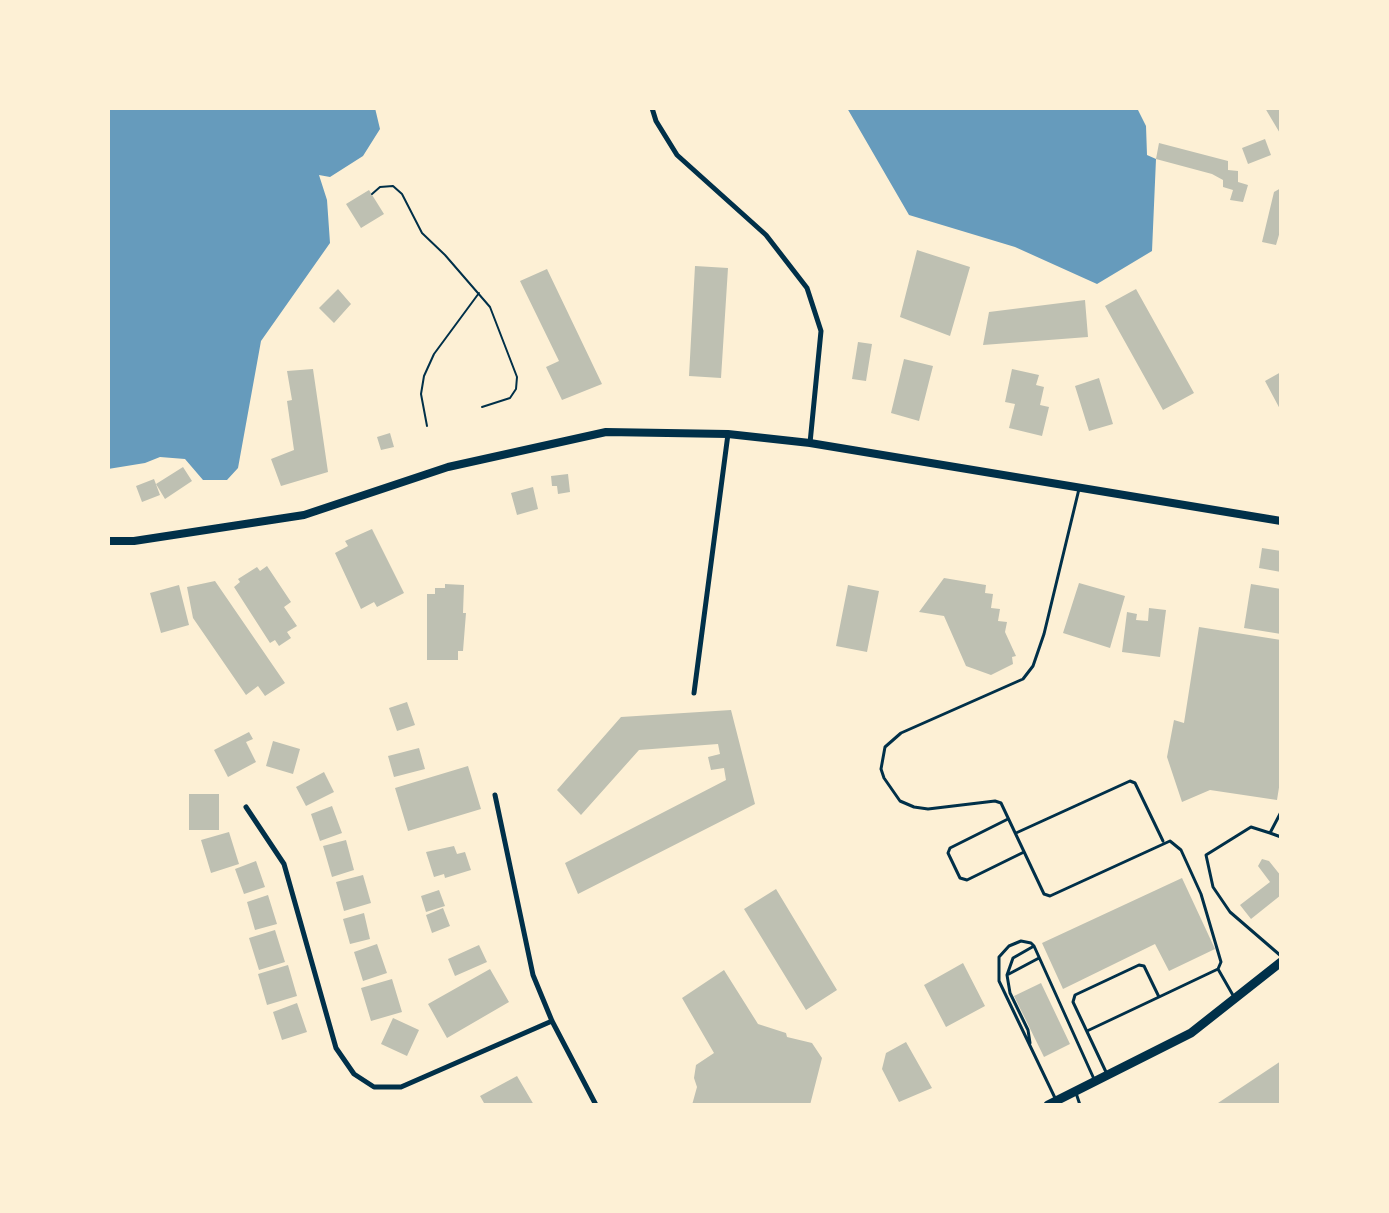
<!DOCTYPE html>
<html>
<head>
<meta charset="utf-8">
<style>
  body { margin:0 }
  #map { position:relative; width:1389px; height:1213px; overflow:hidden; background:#fdf0d5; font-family:"Fira Sans",sans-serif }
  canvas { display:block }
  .frame { position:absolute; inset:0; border:110px solid #fdf0d5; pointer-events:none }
</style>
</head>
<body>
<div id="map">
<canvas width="1389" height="1213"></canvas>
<div class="frame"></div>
</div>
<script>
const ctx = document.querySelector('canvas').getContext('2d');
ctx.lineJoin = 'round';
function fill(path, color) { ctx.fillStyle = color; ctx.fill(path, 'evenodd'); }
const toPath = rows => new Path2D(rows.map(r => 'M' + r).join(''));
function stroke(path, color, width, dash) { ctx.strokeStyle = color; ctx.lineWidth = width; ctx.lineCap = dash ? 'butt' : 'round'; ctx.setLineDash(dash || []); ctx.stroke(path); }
fill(toPath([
  [108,108,375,108,380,129,363,156,330,177,319,175,327,200,330,243,261,341,238,468,227,480,203,480,185,459,160,457,145,463,108,469],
  [847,108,1137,108,1146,126,1147,155,1156,159,1152,251,1097,284,1015,247,909,215]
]), '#669bbc');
fill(toPath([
  [1265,108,1281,108,1281,135],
  [1265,139,1271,155,1248,164,1242,148],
  [1159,143,1228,161,1228,170,1238,171,1238,182,1248,185,1243,202,1230,200,1233,190,1223,187,1223,180,1212,174,1156,159],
  [1281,188,1281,228,1276,245,1262,242,1274,192],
  [369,190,384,214,361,228,346,204],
  [917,250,970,267,950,336,900,317],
  [695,266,728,268,721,378,689,376],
  [547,269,602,384,562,400,546,367,559,361,520,281],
  [338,289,351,304,334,323,319,308],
  [1136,289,1194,393,1163,410,1105,306],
  [1085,300,1088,337,983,345,989,312],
  [858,342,872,344,866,381,852,379],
  [904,359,933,366,919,421,891,413],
  [313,369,328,472,281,486,271,459,294,450,287,401,292,400,287,371],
  [1012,369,1039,375,1036,385,1044,387,1040,405,1049,407,1042,436,1009,428,1015,404,1005,402],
  [1281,372,1281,411,1265,381],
  [1099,378,1113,424,1089,431,1075,386],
  [390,433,394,447,381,450,377,437],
  [183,467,192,481,165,499,156,484],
  [568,474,570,492,558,494,557,486,552,486,551,476],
  [154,479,160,495,142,502,136,486],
  [533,487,538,509,517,515,511,493],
  [372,529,404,593,377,607,374,602,361,609,335,553,348,546,345,541],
  [1262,548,1281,551,1281,572,1259,568],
  [267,566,291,602,284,607,297,626,287,632,291,638,279,646,275,640,270,643,234,587,240,582,238,579,257,567,260,571],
  [944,578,986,585,985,593,993,594,991,608,1000,609,998,621,1007,622,1005,632,1016,656,1012,657,1013,664,991,675,966,666,944,616,919,612],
  [215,581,285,683,265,696,258,686,246,695,193,618,187,587],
  [1079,583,1125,596,1110,648,1063,633],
  [445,584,464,585,463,613,466,613,463,651,458,651,458,660,427,660,427,594,435,594,435,588,445,588],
  [1251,584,1281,589,1281,634,1244,628],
  [179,585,189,625,161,633,150,593],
  [848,585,879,591,867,652,836,646],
  [1149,608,1166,610,1160,657,1122,652,1127,612,1137,614,1136,620,1148,621],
  [1199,627,1281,640,1281,775,1277,800,1210,790,1182,802,1167,757,1174,720,1184,723],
  [407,702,415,725,397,731,389,708],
  [731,710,755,804,578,894,565,863,726,780,724,768,711,770,708,757,720,754,718,744,639,750,581,815,557,790,621,717],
  [249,732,253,739,246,742,256,762,228,777,214,750],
  [273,741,300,749,293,774,266,766],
  [419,748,425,769,394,777,388,756],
  [468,766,481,809,408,831,395,788],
  [324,772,334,792,306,806,296,787],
  [189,794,219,794,219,830,189,830],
  [332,806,342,833,320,841,311,814],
  [229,832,239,864,211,873,201,840],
  [346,840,354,870,332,877,323,846],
  [454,846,457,854,465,852,471,870,445,878,444,874,434,877,426,852],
  [1262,859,1269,861,1281,876,1281,895,1251,919,1240,905,1270,882,1258,866],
  [256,861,265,887,244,894,235,869],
  [363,875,371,903,344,911,336,882],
  [1182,878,1215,949,1169,971,1155,944,1063,989,1042,943],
  [776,889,837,990,806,1010,744,909],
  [439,890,445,906,426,912,421,896],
  [268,895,277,924,255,930,247,902],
  [443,908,450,926,432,933,426,915],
  [364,913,370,939,350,944,343,919],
  [275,930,285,962,259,970,249,938],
  [377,944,387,973,363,981,354,952],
  [479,945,487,962,455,976,448,959],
  [963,963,985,1006,946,1027,924,985],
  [288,965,297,996,267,1005,258,974],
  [490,969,509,1002,447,1038,428,1004],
  [724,970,758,1024,786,1033,787,1037,812,1043,822,1058,810,1105,692,1105,697,1087,694,1078,696,1065,714,1053,682,998],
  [392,979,402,1012,371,1021,361,988],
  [1041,983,1070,1044,1044,1057,1014,996],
  [297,1003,307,1032,282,1040,273,1012],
  [393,1018,419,1030,407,1056,381,1044],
  [906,1042,932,1088,899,1102,882,1069,886,1053],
  [1281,1061,1281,1105,1215,1105],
  [517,1076,534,1105,480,1105,484,1103,480,1096]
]), '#bec0b2');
stroke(toPath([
  [372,194,380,187,393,186,402,194,422,233,445,255,490,307,517,377,516,389,510,398,482,407],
  [427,426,421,394,424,376,434,354,479,293]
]), '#003049', 2);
stroke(toPath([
  [1079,489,1044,634,1033,666,1023,679,901,733,885,747,881,769,884,778,900,801,914,807,928,809,995,801,1001,803,1044,894,1050,896,1170,841,1181,850,1201,894,1221,962,1218,969,1234,997],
  [1281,812,1270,833,1251,827,1206,855,1213,887,1230,912,1281,956],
  [1008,819,950,848,948,853,960,878,967,880,1024,852],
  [1016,833,1130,781,1135,783,1163,841],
  [1270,833,1281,837],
  [1007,975,1039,958],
  [1159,997,1218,969],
  [1087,1031,1159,997,1144,966,1139,965,1075,995,1073,1002,1106,1072],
  [1030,1043,1028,1030,1010,993,1007,975,1013,958,1034,946],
  [1076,1093,1080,1105],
  [1056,1100,999,981,999,957,1009,946,1021,941,1031,943,1034,946,1094,1079]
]), '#003049', 3);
stroke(toPath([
  [652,108,656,121,677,155,766,235,807,288,821,331,810,443],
  [694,693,728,434],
  [495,795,533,975,552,1021,596,1105],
  [246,807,284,864,336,1048,354,1074,374,1087,401,1087,552,1021]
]), '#003049', 5);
stroke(toPath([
  [108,541,134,541,304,515,448,467,606,432,728,434,810,443,1281,521]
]), '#003049', 8);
stroke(toPath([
  [1048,1105,1191,1033,1281,962]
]), '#003049', 9);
</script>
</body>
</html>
